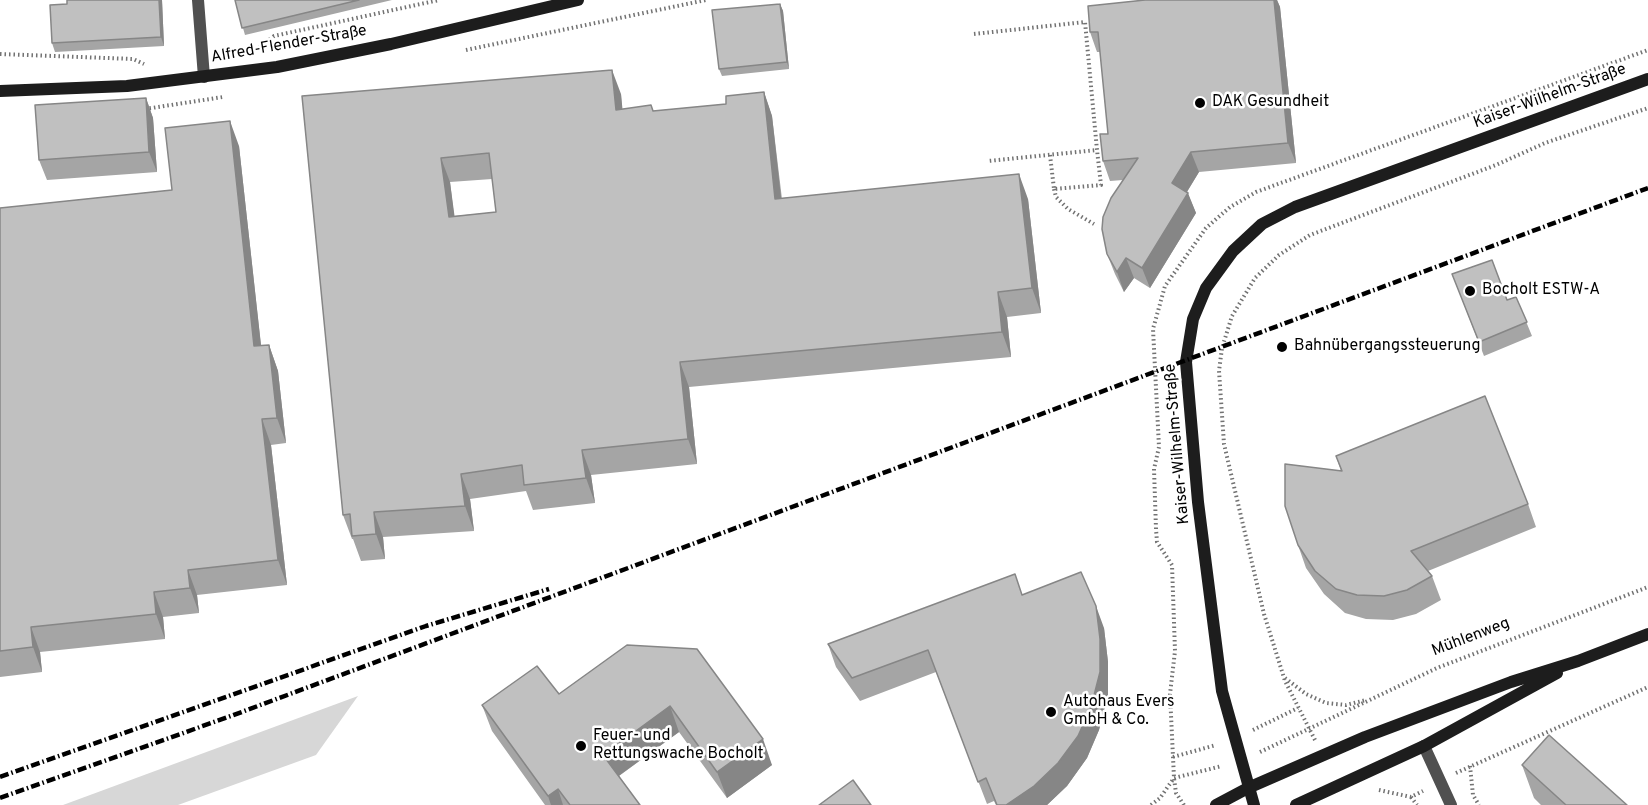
<!DOCTYPE html>
<html>
<head>
<meta charset="utf-8">
<style>
  body { margin:0 }
  canvas { display:block; background:#fff }
</style>
</head>
<body>
<canvas width="1648" height="805"></canvas>
<script>
const ctx = document.querySelector('canvas').getContext('2d');
ctx.lineJoin = 'round';
function fill(path, color) { ctx.fillStyle = color; ctx.fill(path, 'evenodd'); }
const toPath = rows => new Path2D(rows.map(r => 'M' + r).join(''));
function stroke(path, color, width, dash) { ctx.strokeStyle = color; ctx.lineWidth = width; ctx.lineCap = dash ? 'butt' : 'round'; ctx.setLineDash(dash || []); ctx.stroke(path); }
function label(font, color, halo, rows, align = 'center') {
  ctx.font = font + ' Overpass,sans-serif'; ctx.lineWidth = 5; ctx.setLineDash([]); ctx.textBaseline = 'middle'; ctx.strokeStyle = halo; ctx.fillStyle = color; for (const [text, x, y, turn = 0] of rows) {
    ctx.save(); ctx.translate(x, y); ctx.rotate((+turn || 0) * Math.PI / 180); ctx.textAlign = isNaN(turn) ? turn : align; if (halo) ctx.strokeText(text, 0, 0); ctx.fillText(text, 0, 0); ctx.restore();
  }
}
fill(toPath([
  [358,696,316,755,178,805,63,805]
]), '#d7d7d7');
stroke(toPath([
  [974,34,1085,22,1097,150,988,161],
  [259,48,274,36,439,0],
  [466,50,706,0],
  [0,54,133,59,144,64],
  [145,109,223,97],
  [1050,155,1054,189,1101,185,1097,150],
  [1054,189,1056,197,1068,209,1094,224],
  [1285,678,1306,694,1326,703,1346,705,1366,700],
  [1253,730,1298,708],
  [1315,740,1285,681,1264,614,1224,444,1219,371,1222,348,1232,316,1255,278,1279,255,1310,235,1496,165,1545,143,1648,108],
  [1260,752,1437,668,1648,587],
  [1173,757,1216,745],
  [1470,766,1473,795,1479,805],
  [1456,773,1648,687],
  [1379,790,1411,797,1423,791],
  [1411,797,1417,805],
  [1151,805,1160,798,1174,778,1222,766],
  [1184,805,1176,793,1174,778,1170,694,1175,651,1172,565,1157,542,1156,529,1154,469,1159,447,1153,329,1165,286,1206,228,1230,207,1256,192,1648,50]
]), '#727272', 4, [1.5, 3]);
stroke(toPath([
  [198,0,204,77],
  [1424,746,1451,805]
]), '#505050', 12);
stroke(toPath([
  [0,91,127,86,277,67,391,44,578,0],
  [1216,805,1248,788,1365,737,1511,682,1578,661,1648,634],
  [1254,805,1222,691,1198,502,1186,362,1193,319,1206,288,1233,251,1262,224,1295,207,1648,79],
  [1296,805,1424,746,1557,673]
]), '#1d1d1d', 12);
stroke(toPath([
  [0,777,426,626,549,589],
  [0,798,231,716,1648,188]
]), '#000', 4.5, [9, 3, 1.5, 3]);
fill(toPath([
  [67,0,162,0,164,46,55,52,52,43,67,4],
  [235,0,392,0,245,35],
  [1145,0,1277,0,1280,7,1296,163,1199,172,1187,192,1196,213,1150,288,1134,278,1124,292,1115,274,1107,254,1123,180,1110,181,1103,161,1108,134,1100,52,1097,52,1090,32],
  [780,4,783,11,789,69,722,76,719,69],
  [764,92,772,116,782,199,1028,199,1041,313,1007,317,1011,357,689,387,697,464,591,475,595,503,533,510,526,491,470,499,474,531,383,537,385,559,361,561,353,539,352,539,343,515,302,96,621,94,622,109,653,111,726,104],
  [492,179,496,212,454,216,450,182],
  [146,98,153,118,157,172,47,180,39,160],
  [239,146,261,346,269,345,278,371,286,443,271,445,287,585,197,595,199,613,163,617,165,639,40,652,42,672,0,677,0,208,172,190],
  [1452,274,1507,300,1516,297,1532,336,1484,356],
  [1336,456,1528,504,1536,527,1428,571,1432,576,1441,600,1416,614,1393,620,1366,619,1345,613,1324,594,1306,568,1298,545,1341,471],
  [1022,595,1104,628,1108,662,1108,695,1099,730,1087,758,1067,786,1047,805,996,805,994,801,987,804,936,672,860,701,836,667,828,644],
  [627,645,772,765,727,798,679,732,619,776,640,805,545,805,492,731,482,705,559,694],
  [1522,765,1627,805,1541,805,1534,798]
]), '#a5a5a5');
fill(toPath([
  [159,0,162,0,164,46,161,37],
  [1274,0,1277,0,1280,7,1296,163,1288,143],
  [780,4,783,11,789,69,787,62],
  [612,70,621,94,625,135,616,110],
  [764,92,772,116,784,224,775,199],
  [146,98,153,118,157,172,149,152],
  [230,121,239,146,264,372,254,346],
  [1191,152,1199,172,1180,203,1172,183],
  [441,158,450,182,458,242,449,217],
  [1019,174,1028,199,1041,313,1032,288],
  [1188,193,1196,213,1150,288,1142,268],
  [1126,258,1134,278,1124,292,1117,272],
  [998,292,1007,317,1011,357,1002,332],
  [269,345,278,371,286,443,277,418],
  [680,362,689,387,697,464,688,439],
  [262,419,271,445,287,585,278,560],
  [582,450,591,475,595,503,586,478],
  [461,474,470,499,474,531,465,506],
  [374,512,383,537,385,559,376,534],
  [188,570,197,595,199,613,190,588],
  [154,592,163,617,165,639,156,614],
  [1096,606,1104,628,1108,662,1108,695,1099,730,1087,758,1067,786,1047,805,1006,805],
  [31,627,40,652,42,672,33,647],
  [670,706,679,732,613,780,603,755],
  [763,739,772,765,727,798,717,772],
  [558,789,563,805,551,805,548,796]
]), '#868686');
const building = toPath([
  [67,0,159,0,161,37,52,43,50,5,67,4,67,0],
  [235,0,359,0,242,28,235,0],
  [1145,0,1274,0,1288,143,1191,152,1172,183,1188,193,1142,268,1126,258,1117,272,1107,254,1102,229,1103,217,1111,198,1138,158,1103,161,1100,134,1108,134,1098,32,1090,32,1088,6,1145,0],
  [780,4,787,62,719,69,712,10,780,4],
  [612,70,616,110,651,105,653,111,726,104,726,96,764,92,775,199,1019,174,1032,288,998,292,1002,332,680,362,688,439,582,450,586,478,524,485,522,465,461,474,465,506,374,512,376,534,352,536,350,514,343,515,302,96,612,70],
  [489,153,496,212,449,217,441,158,489,153],
  [146,98,149,152,39,160,35,105,146,98],
  [230,121,254,346,269,345,277,418,262,419,278,560,188,570,190,588,154,592,156,614,31,627,33,647,0,651,0,208,172,190,165,128,230,121],
  [1492,260,1507,300,1516,297,1527,322,1479,342,1452,274,1492,260],
  [1485,396,1528,504,1411,551,1432,576,1407,590,1384,596,1357,595,1336,589,1315,571,1298,545,1285,506,1285,464,1342,471,1336,456,1485,396],
  [1081,572,1096,606,1100,639,1100,672,1091,707,1078,736,1058,763,1034,786,1006,805,997,805,986,778,978,782,928,650,852,678,828,644,1015,574,1022,595,1081,572],
  [627,645,697,649,763,739,717,772,670,706,603,755,640,805,570,805,558,789,548,796,482,705,537,666,559,694,627,645],
  [1549,735,1627,805,1566,805,1522,765,1549,735],
  [853,780,871,805,819,805,853,780]
]);
fill(building, '#c0c0c0');
stroke(building, '#868686', 1.5);
for (const [x, y, r, color] of [
  [1200,103,6,"#000"],
  [1470,291,6,"#000"],
  [1282,347,6,"#000"],
  [1051,712,6,"#000"],
  [581,746,6,"#000"]
]) { const dot = new Path2D(); dot.arc(x, y, r, 0, 2 * Math.PI); ctx.fillStyle = color; ctx.fill(dot); stroke(dot, '#fff', 2); }
label('16px', '#000', '#fff', [
  ["Alfred-Flender-Straße",289,45,-10],
  ["Kaiser-Wilhelm-Straße",1550,97,-20],
  ["Kaiser-Wilhelm-Straße",1178,444,-95],
  ["Mühlenweg",1471,638,-21]
]);
label('16px', '#000', '#fff', [
  ["DAK Gesundheit",1212,103],
  ["Bocholt ESTW-A",1482,291],
  ["Bahnübergangssteuerung",1294,347],
  ["Autohaus Evers",1063,703],
  ["GmbH & Co.",1063,721],
  ["Feuer- und",593,737],
  ["Rettungswache Bocholt",593,755]
], 'left');
</script>
</body>
</html>
